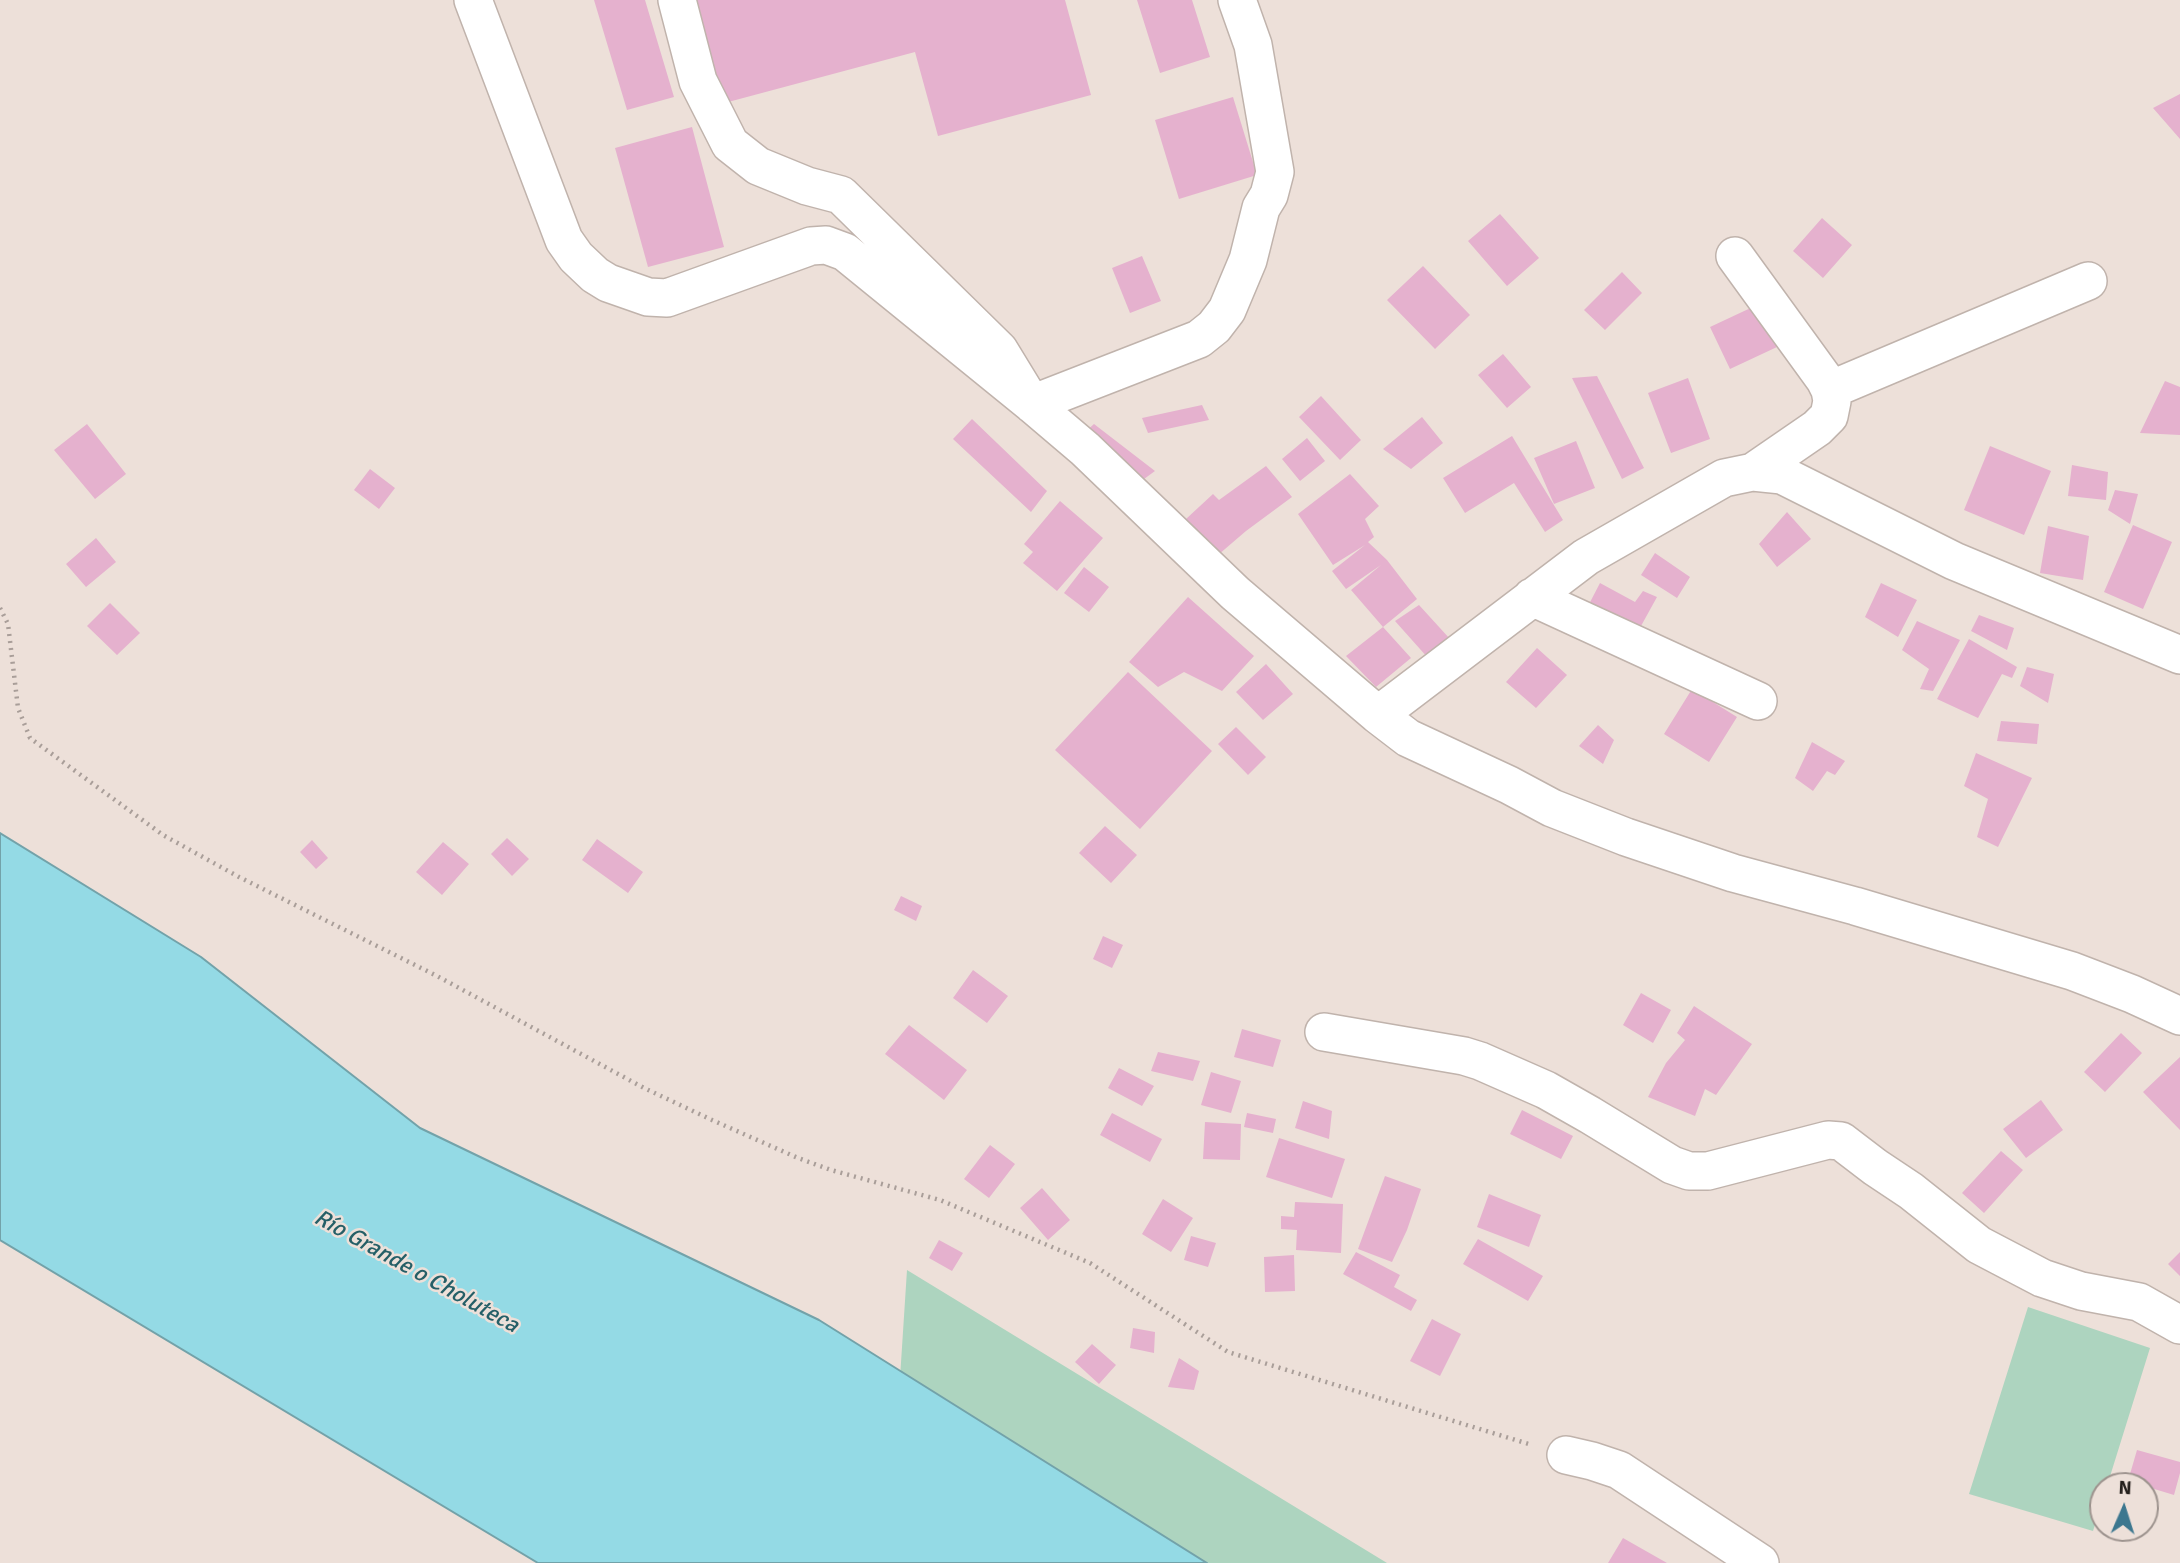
<!DOCTYPE html>
<html>
<head>
<meta charset="utf-8">
<style>
  body { margin:0 }
  #map { position:relative; width:2180px; height:1563px; overflow:hidden; background:#ede0d9; font-family:Signika,sans-serif }
  canvas { display:block }
  .north { position:absolute; left:2089px; top:1472px; width:70px; height:70px; box-sizing:border-box; background:#ede0d9; border:2px solid #9d938e; border-radius:50%; rotate:3deg; font-size:19px; font-weight:700; line-height:28px; text-align:center; color:#25201d }
  .north::after { content:''; display:block; margin:auto; width:24px; height:32px; background:#3c778f; clip-path:polygon(50% 0,100% 100%,50% 72%,0 100%) }
</style>
</head>
<body>
<div id="map">
<canvas width="2180" height="1563"></canvas>
<div class="north">N</div>
</div>
<script>
const ctx = document.querySelector('canvas').getContext('2d');
ctx.lineJoin = 'round';
function fill(path, color) { ctx.fillStyle = color; ctx.fill(path, 'evenodd'); }
const toPath = rows => new Path2D(rows.map(r => 'M' + r).join(''));
function stroke(path, color, width, dash) { ctx.strokeStyle = color; ctx.lineWidth = width; ctx.lineCap = dash ? 'butt' : 'round'; ctx.setLineDash(dash || []); ctx.stroke(path); }
function label(font, color, halo, rows, align = 'center') {
  ctx.font = font + ' Signika,sans-serif'; ctx.lineWidth = 5; ctx.setLineDash([]); ctx.textBaseline = 'middle'; ctx.strokeStyle = halo; ctx.fillStyle = color; for (const [text, x, y, turn = 0] of rows) {
    ctx.save(); ctx.translate(x, y); ctx.rotate((+turn || 0) * Math.PI / 180); ctx.textAlign = isNaN(turn) ? turn : align; if (halo) ctx.strokeText(text, 0, 0); ctx.fillText(text, 0, 0); ctx.restore();
  }
}
fill(toPath([
  [907,1270,1387,1563,888,1563],
  [2028,1307,2150,1348,2107,1486,2103,1486,2103,1499,2093,1531,1969,1494]
]), '#add4bf');
const water = toPath([
  [0,833,201,957,420,1128,819,1320,1207,1563,538,1563,0,1240,0,833]
]);
fill(water, '#94dae5');
stroke(water, '#73a2a9', 2);
fill(toPath([
  [594,0,645,0,674,97,627,110],
  [688,0,1065,0,1091,95,938,136,915,52,717,105],
  [1137,0,1192,0,1210,57,1160,73],
  [2180,94,2180,139,2153,108],
  [1233,97,1257,175,1179,199,1155,120],
  [692,127,724,247,648,267,615,148],
  [1500,214,1539,258,1507,286,1468,241],
  [1822,218,1852,245,1823,278,1793,251],
  [1142,256,1161,301,1130,313,1112,268],
  [1423,266,1470,315,1435,349,1387,300],
  [1622,272,1642,293,1605,330,1584,310],
  [1757,305,1777,347,1730,369,1710,327],
  [1503,354,1531,387,1507,408,1478,375],
  [1597,376,1644,468,1622,479,1572,378],
  [1688,378,1710,439,1671,453,1648,393],
  [2165,381,2180,387,2180,435,2140,433],
  [1321,396,1361,440,1340,460,1299,417],
  [1202,405,1209,420,1148,433,1142,418],
  [1422,417,1443,443,1411,469,1383,449],
  [972,419,1047,491,1031,512,953,439],
  [87,424,126,474,95,499,54,450],
  [1094,424,1155,471,1144,479,1084,433],
  [1512,436,1563,520,1545,532,1514,483,1465,513,1443,478],
  [1307,438,1325,461,1300,481,1282,459],
  [1576,441,1595,488,1554,504,1534,458],
  [1990,446,2051,471,2024,535,1964,510],
  [2072,465,2108,472,2106,500,2068,496],
  [1266,466,1292,497,1246,531,1218,555,1186,519,1213,494,1219,500],
  [370,469,395,488,379,509,354,490],
  [1350,474,1379,506,1365,519,1374,537,1368,542,1387,560,1417,599,1383,627,1411,658,1376,687,1346,656,1383,627,1351,590,1381,565,1346,589,1332,571,1365,545,1333,565,1298,514],
  [2115,490,2138,494,2130,524,2108,510],
  [1060,501,1103,538,1057,591,1023,563,1033,552,1024,544],
  [1787,512,1811,539,1777,567,1759,544],
  [2133,525,2172,542,2143,609,2104,592],
  [2048,526,2089,536,2083,580,2040,573],
  [96,538,116,562,86,587,66,564],
  [1655,553,1690,577,1677,598,1641,575],
  [1084,567,1109,587,1089,612,1064,593],
  [1600,583,1635,602,1643,591,1657,597,1641,626,1604,625,1586,610],
  [1881,583,1917,600,1898,637,1865,617],
  [1188,597,1254,656,1222,691,1184,672,1158,687,1129,662],
  [110,603,140,633,117,655,87,626],
  [1419,605,1450,639,1428,658,1395,621],
  [1979,615,2014,628,2007,650,1971,631],
  [1917,621,1960,640,1933,691,1920,689,1929,669,1902,650],
  [1969,639,2017,667,2012,678,2002,674,1978,718,1937,699],
  [1537,648,1567,675,1536,708,1506,682],
  [1266,664,1293,694,1263,720,1236,692],
  [2027,667,2054,674,2048,703,2020,686],
  [1128,672,1212,751,1140,829,1055,750],
  [1692,689,1737,717,1709,762,1664,734],
  [2001,721,2039,724,2037,744,1997,741],
  [1598,725,1614,740,1603,764,1579,746],
  [1236,727,1266,757,1248,775,1218,744],
  [1812,742,1845,761,1835,775,1827,771,1813,791,1795,778],
  [1976,753,2032,778,1998,847,1977,837,1988,799,1964,786],
  [1105,826,1137,855,1111,883,1079,853],
  [507,838,529,859,512,876,491,854],
  [597,839,643,872,628,893,582,860],
  [312,840,328,858,316,869,300,852],
  [443,842,469,864,442,895,416,872],
  [901,896,922,906,916,921,894,910],
  [1103,936,1123,945,1112,968,1093,959],
  [973,970,1008,996,987,1023,953,998],
  [1641,993,1671,1010,1653,1043,1623,1025],
  [1694,1006,1752,1044,1716,1095,1705,1089,1695,1116,1648,1097,1666,1063,1685,1040,1677,1033],
  [909,1025,967,1070,944,1100,885,1054],
  [1242,1029,1281,1040,1273,1067,1234,1057],
  [2121,1033,2142,1053,2105,1092,2084,1072],
  [1158,1052,1200,1061,1193,1081,1151,1071],
  [2180,1057,2180,1130,2143,1092],
  [1119,1068,1154,1086,1142,1106,1108,1088],
  [1211,1072,1241,1081,1231,1113,1201,1105],
  [2041,1100,2063,1130,2026,1158,2003,1129],
  [1303,1101,1332,1111,1329,1139,1295,1128],
  [1522,1110,1573,1136,1561,1159,1510,1134],
  [1112,1113,1162,1139,1150,1162,1100,1135],
  [1247,1113,1276,1119,1273,1133,1244,1127],
  [1205,1122,1241,1124,1240,1160,1203,1159],
  [1279,1138,1345,1159,1332,1198,1266,1177],
  [990,1145,1015,1164,989,1198,964,1179],
  [2001,1151,2023,1170,1984,1213,1962,1193],
  [1385,1176,1421,1189,1407,1230,1392,1262,1358,1249],
  [1042,1188,1070,1220,1048,1240,1020,1208],
  [1489,1194,1541,1215,1529,1247,1477,1227],
  [1163,1199,1193,1218,1171,1252,1142,1234],
  [1295,1202,1343,1204,1341,1253,1296,1250,1297,1230,1281,1229,1281,1216,1294,1217],
  [1191,1236,1216,1243,1208,1267,1184,1260],
  [1478,1239,1543,1276,1528,1301,1463,1264],
  [939,1240,963,1253,952,1271,929,1258],
  [1356,1252,1400,1275,1394,1287,1417,1300,1411,1311,1343,1274],
  [2180,1252,2180,1276,2168,1264],
  [1294,1255,1295,1291,1265,1292,1264,1257],
  [1432,1319,1461,1334,1440,1376,1410,1361],
  [1133,1328,1155,1332,1154,1353,1130,1348],
  [1092,1344,1116,1365,1099,1384,1075,1362],
  [1179,1358,1199,1371,1194,1390,1168,1387],
  [2137,1450,2180,1462,2180,1473,2174,1495,2128,1481],
  [1623,1538,1667,1563,1608,1563]
]), '#e5b1ce');
const minor = toPath([
  [473,0,564,240,576,257,595,275,608,283,648,297,667,298,811,246,826,245,845,252,1032,404,1085,449,1235,593,1378,715,1408,738,1509,785,1552,808,1626,837,1733,873,1855,906,2072,971,2132,994,2180,1016],
  [677,0,698,81,730,144,758,166,807,186,841,195,999,350,1032,404,1199,339,1214,327,1227,310,1248,260,1261,208,1269,195,1275,172,1253,45,1237,0],
  [1735,256,1825,380,1830,390,1832,401,1829,416,1817,428,1753,472],
  [1830,390,2088,281],
  [1532,597,1758,701],
  [1378,715,1586,557,1724,478,1753,472,1782,475,1954,561,2180,655],
  [1324,1032,1464,1056,1480,1061,1546,1090,1590,1115,1672,1165,1689,1171,1708,1171,1828,1140,1841,1141,1875,1167,1911,1191,1979,1245,2042,1278,2081,1291,2139,1302,2180,1325],
  [1566,1455,1592,1461,1619,1470,1760,1563]
]);
stroke(minor, '#c0b3ac', 40);
stroke(toPath([
  [0,608,8,624,18,708,30,738,163,835,239,877,437,976,644,1088,712,1120,798,1158,831,1170,940,1200,1090,1263,1228,1352,1532,1445]
]), '#a99e99', 4.5, [2, 5]);
stroke(minor, '#fff', 37);
label('italic 23px', '#255f67', '#ede0d9', [
  ["Río Grande o Choluteca",416,1272,29]
]);
</script>
</body>
</html>
